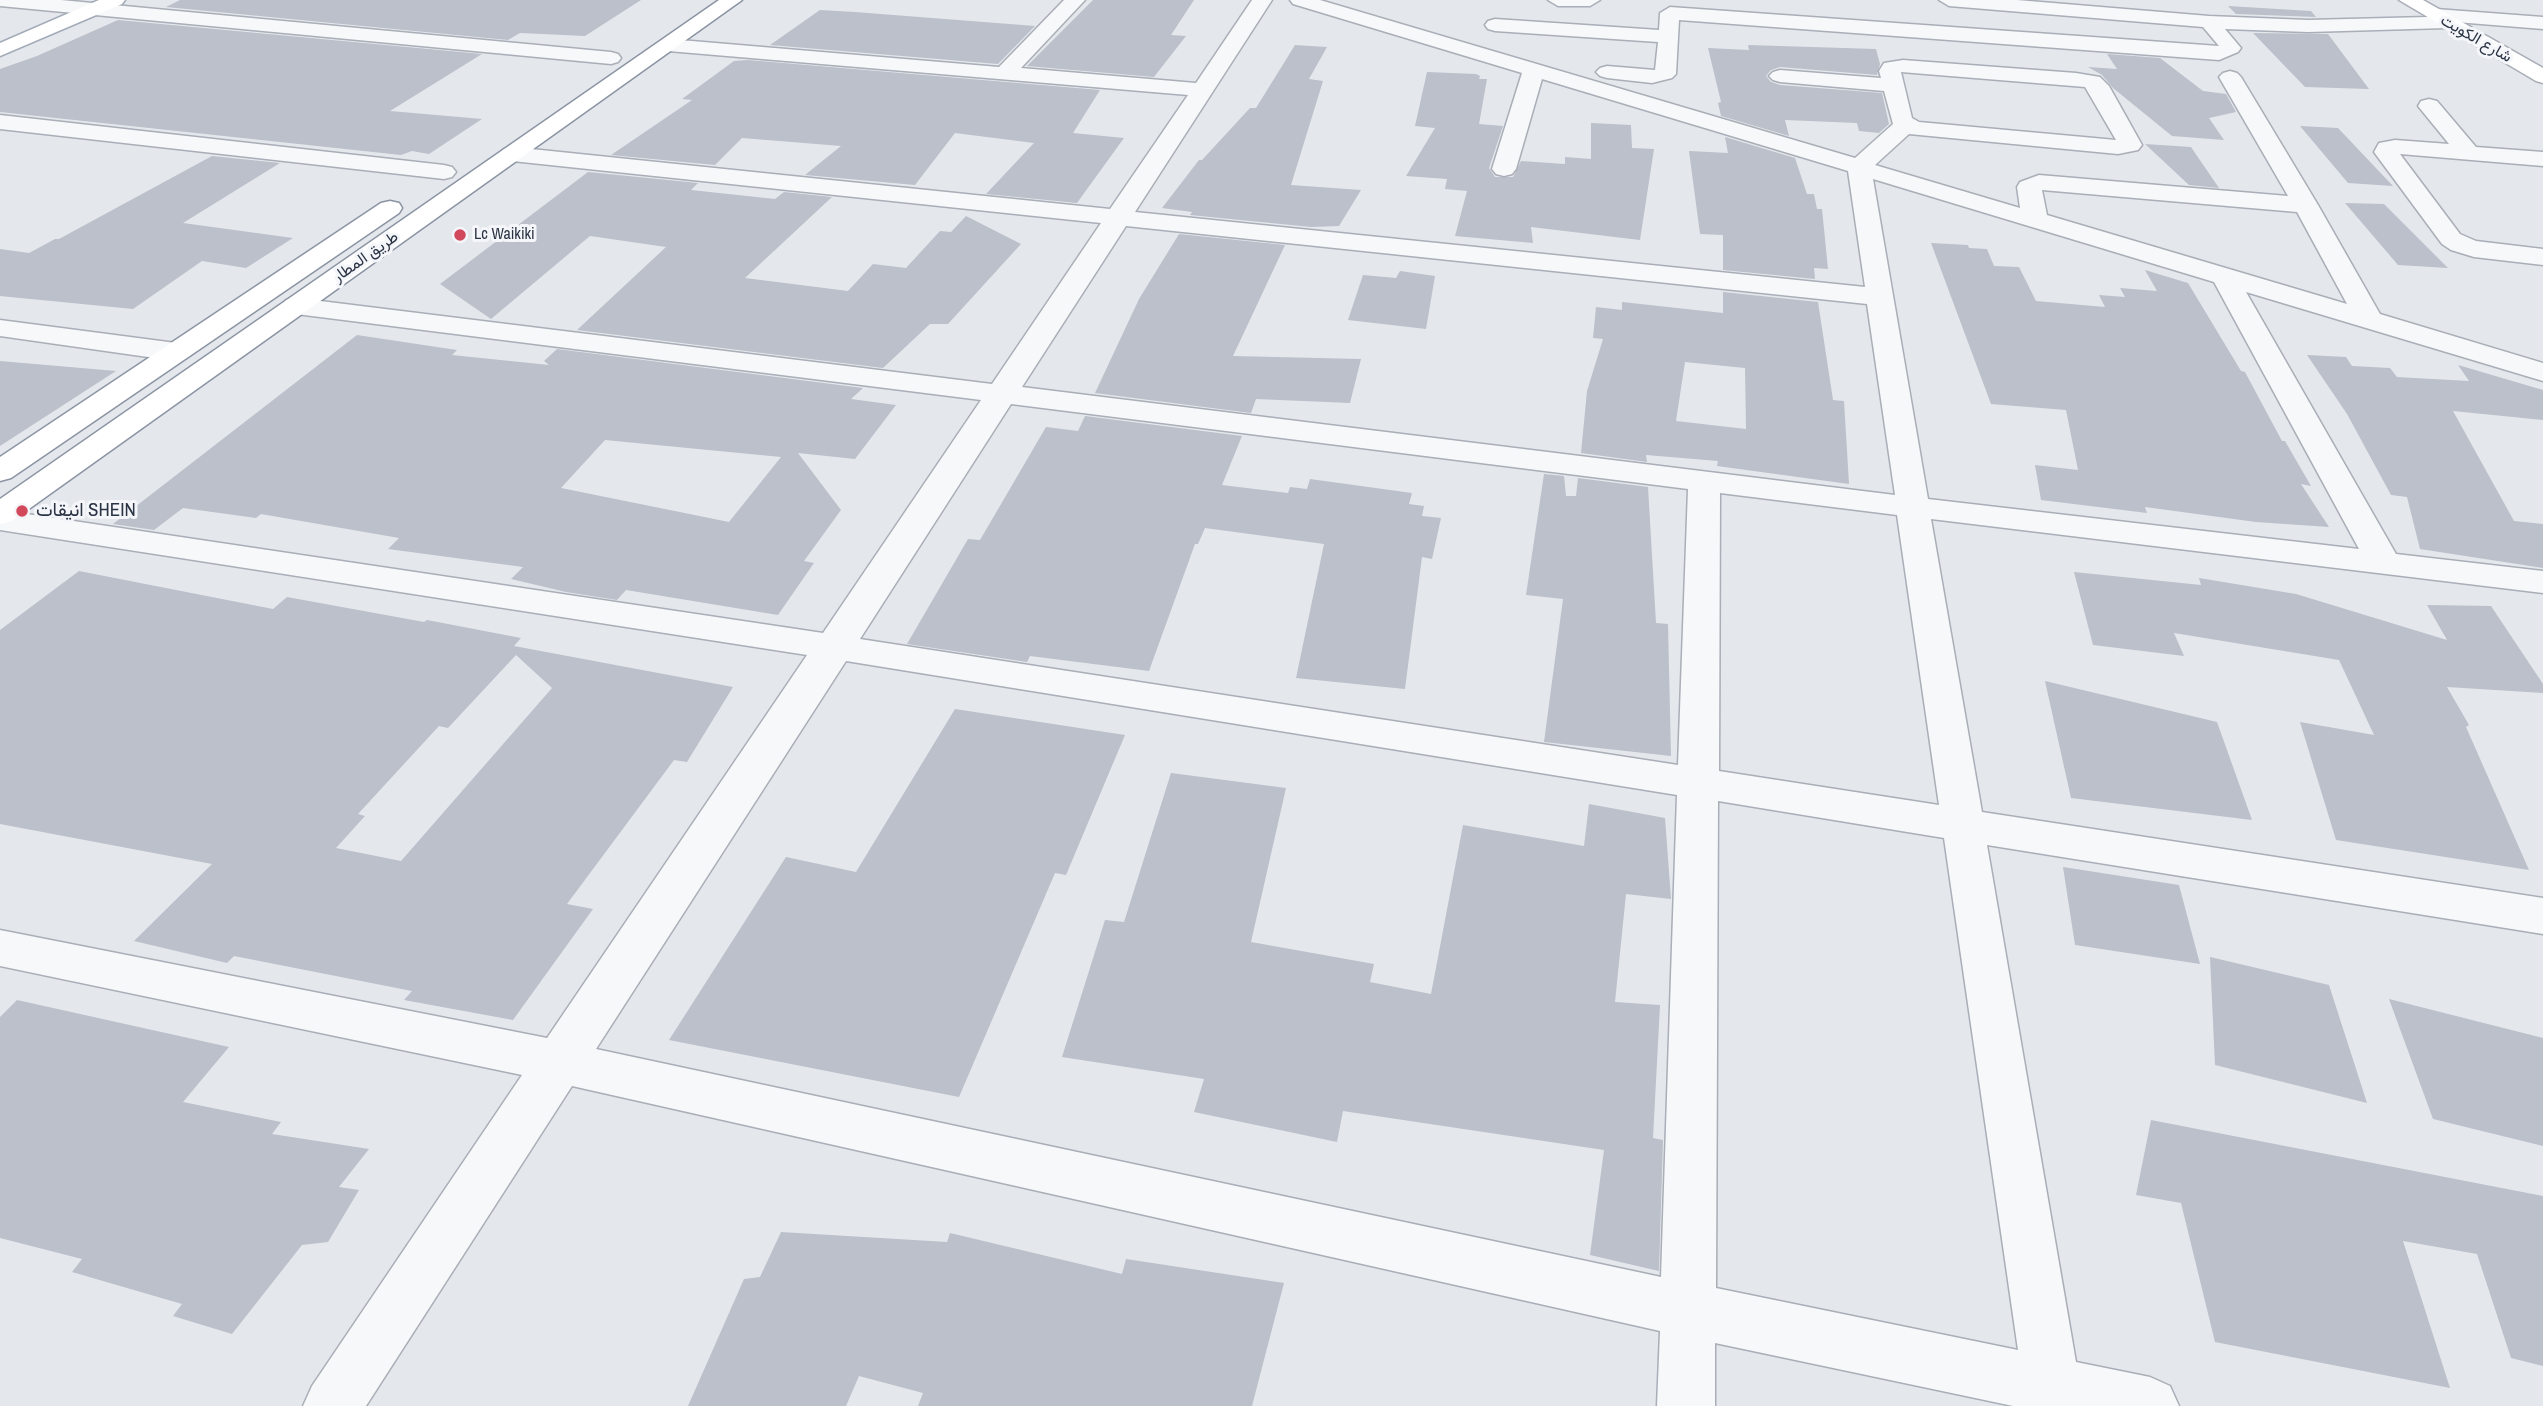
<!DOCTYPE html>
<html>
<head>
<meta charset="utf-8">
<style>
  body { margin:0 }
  canvas { display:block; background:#e4e7ec }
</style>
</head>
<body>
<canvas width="2543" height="1406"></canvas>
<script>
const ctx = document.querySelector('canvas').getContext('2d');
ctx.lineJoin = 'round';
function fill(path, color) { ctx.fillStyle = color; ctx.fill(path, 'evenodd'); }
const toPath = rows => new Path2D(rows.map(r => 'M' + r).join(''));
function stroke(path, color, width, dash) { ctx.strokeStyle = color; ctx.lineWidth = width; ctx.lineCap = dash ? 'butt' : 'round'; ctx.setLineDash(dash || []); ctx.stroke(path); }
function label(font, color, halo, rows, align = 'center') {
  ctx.font = font + ' "Archivo Narrow",Vazirmatn,sans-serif'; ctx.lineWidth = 6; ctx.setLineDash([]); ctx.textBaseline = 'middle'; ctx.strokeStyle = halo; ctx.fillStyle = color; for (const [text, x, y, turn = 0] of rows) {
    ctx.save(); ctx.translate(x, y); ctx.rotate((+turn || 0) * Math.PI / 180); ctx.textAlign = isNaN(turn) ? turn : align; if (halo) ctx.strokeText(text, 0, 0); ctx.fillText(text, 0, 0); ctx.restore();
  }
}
fill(toPath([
  [180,0,641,0,585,36,520,33,508,40,166,7],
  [1093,0,1194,0,1171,35,1186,36,1154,77,1027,66],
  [2228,6,2311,11,2316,17,2236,14],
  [820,10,855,12,1035,26,998,64,770,45],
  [118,20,482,54,390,111,482,119,429,154,412,151,401,155,0,112,0,69,37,56],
  [2253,33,2328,34,2369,89,2305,87],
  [1295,45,1327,47,1309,79,1323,81,1291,185,1361,190,1339,226,1311,227,1190,215,1192,212,1162,208,1199,160,1202,160,1250,108,1256,108],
  [1748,45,1876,49,1880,64,1877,75,1780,67,1771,70,1766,76,1771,82,1780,85,1882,93,1889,124,1879,133,1859,131,1857,123,1785,120,1789,136,1721,116,1718,103,1721,102,1708,48,1749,50],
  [2107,54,2160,58,2203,91,2226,94,2236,112,2209,118,2224,140,2172,136,2113,88,2102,75,2088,67,2117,69],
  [748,60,1100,90,1073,133,1124,138,1077,203,986,194,1034,143,955,133,915,185,805,175,841,146,742,138,715,165,611,155,692,100,682,99,734,61],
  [1427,72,1476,74,1480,76,1479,79,1487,79,1479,124,1503,126,1489,168,1495,177,1513,177,1521,161,1565,164,1565,157,1591,159,1591,123,1631,125,1632,148,1654,149,1640,240,1531,227,1533,243,1455,236,1467,191,1445,189,1447,179,1406,176,1435,128,1415,126],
  [2300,126,2338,128,2393,186,2348,183],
  [1725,137,1795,158,1807,194,1814,194,1817,209,1822,209,1828,269,1814,268,1815,279,1723,270,1723,235,1700,234,1689,151,1728,153],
  [2145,144,2191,147,2219,188,2189,185],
  [212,156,280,163,183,223,293,238,246,268,202,261,133,309,0,296,0,249,29,253,55,239,59,239],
  [588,172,698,183,691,190,775,199,784,192,832,197,745,278,848,291,873,264,906,268,940,231,951,232,966,216,1021,244,948,324,930,324,883,368,577,330,666,247,590,236,491,319,440,284],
  [2345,203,2384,204,2448,268,2398,265],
  [1179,234,1285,245,1233,356,1361,359,1350,403,1256,399,1251,413,1095,393,1139,299],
  [1931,243,1968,245,1969,248,1987,249,1994,266,2019,267,2036,301,2105,307,2099,295,2125,297,2120,288,2157,291,2145,270,2188,283,2241,371,2245,372,2282,441,2285,441,2311,486,2301,484,2329,527,2256,522,2145,507,2147,513,2041,500,2035,465,2078,470,2066,410,1991,404],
  [1400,271,1435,276,1426,329,1348,320,1363,275,1396,278],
  [1723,292,1818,302,1833,400,1844,401,1849,484,1717,466,1718,461,1646,455,1647,462,1581,453,1587,391,1603,339,1593,338,1596,307,1622,310,1622,302,1723,313],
  [1685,362,1745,368,1746,429,1676,421],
  [357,335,457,350,452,355,549,365,544,361,557,349,863,388,851,399,896,405,855,459,798,453,841,510,804,561,814,563,778,615,626,590,617,600,566,592,511,579,523,567,388,549,399,538,261,514,256,518,183,508,154,530,113,524],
  [605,440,781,457,729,522,561,488],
  [2307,355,2346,357,2352,366,2390,368,2397,377,2469,381,2458,365,2543,390,2543,420,2453,411,2514,521,2543,524,2543,568,2420,549,2407,497,2391,495,2347,414],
  [0,361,116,371,0,446],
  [1085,416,1242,436,1222,485,1288,493,1290,487,1307,489,1310,479,1412,493,1409,504,1424,506,1422,516,1441,518,1432,559,1422,557,1405,689,1296,678,1324,544,1205,528,1198,544,1195,544,1149,671,1030,656,1027,662,907,644,968,539,980,540,1046,427,1078,431],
  [1544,474,1564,476,1566,496,1576,496,1578,478,1648,487,1656,623,1668,624,1671,756,1544,742,1563,599,1526,595],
  [79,571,273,609,287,597,424,622,427,620,521,638,514,646,733,687,687,762,674,760,567,904,593,909,513,1020,404,1000,412,991,234,956,227,963,134,941,212,864,0,824,0,630],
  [516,655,552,688,401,861,336,848,365,816,358,814,439,726,448,728],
  [2074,572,2201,585,2199,578,2296,594,2447,640,2427,605,2491,606,2543,684,2543,693,2447,687,2469,725,2466,727,2529,870,2336,840,2300,722,2374,735,2339,660,2174,633,2184,656,2093,645],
  [2045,681,2217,722,2252,820,2071,798],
  [955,709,1125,735,1066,875,1055,873,959,1097,669,1040,786,857,856,872],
  [1171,773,1286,788,1251,942,1374,964,1370,982,1431,994,1463,825,1584,846,1589,804,1665,818,1671,899,1626,894,1615,1002,1660,1005,1653,1138,1663,1140,1659,1271,1590,1255,1604,1150,1343,1111,1337,1142,1194,1112,1204,1079,1062,1057,1105,920,1124,922],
  [2063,867,2179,885,2200,964,2075,945],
  [2210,957,2329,985,2367,1103,2215,1065],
  [2389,999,2543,1038,2543,1146,2433,1119],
  [17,1000,229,1047,183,1102,281,1122,272,1134,369,1149,339,1187,359,1190,328,1242,302,1245,232,1334,173,1316,182,1304,72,1272,82,1259,0,1238,0,1017],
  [2151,1120,2543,1196,2543,1366,2511,1358,2477,1254,2403,1241,2450,1388,2215,1342,2181,1203,2136,1195],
  [781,1232,947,1242,950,1233,1122,1274,1126,1259,1284,1283,1252,1406,918,1406,923,1393,859,1376,846,1406,688,1406,744,1279,760,1277]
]), '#bbc0ca');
const minor = toPath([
  [0,0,61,0,611,52,618,54,621,58,618,62,611,64,0,6,0,0],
  [1064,0,1085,0,1021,68,1196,83,1252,0,1272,0,1135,212,1865,287,1848,171,1542,79,1516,169,1512,174,1504,176,1496,174,1492,169,1522,73,1293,4,1290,0,1320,0,1855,158,1893,124,1884,91,1780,82,1773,80,1769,76,1773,72,1780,70,1881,78,1879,71,1884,63,1903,60,2076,73,2100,77,2109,86,2142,145,2138,150,2118,154,1909,134,1875,165,2020,208,2017,187,2020,182,2039,175,2288,196,2219,77,2223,73,2230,71,2237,73,2241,77,2318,205,2380,314,2543,363,2543,381,2246,292,2396,554,2543,571,2543,593,1931,519,1982,812,2543,898,2543,934,1987,845,2076,1362,2150,1377,2170,1386,2179,1406,2013,1406,1715,1343,1715,1406,1657,1406,1660,1331,572,1086,366,1406,303,1406,312,1386,522,1075,0,966,0,930,547,1038,807,655,0,530,0,510,823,633,981,400,296,314,286,312,282,306,286,300,296,298,992,384,1101,223,512,161,504,159,500,154,504,149,512,147,1110,209,1188,95,668,51,661,49,658,45,661,41,668,39,999,67,1064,0],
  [1901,72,2085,87,2116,140,1919,122,1912,118,1901,72],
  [1873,179,2214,282,2359,549,1928,499,1873,179],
  [2042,190,2297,212,2347,304,2047,215,2042,190],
  [1126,226,1867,304,1895,495,1022,387,1126,226],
  [1011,404,1688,489,1678,765,860,639,1011,404],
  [1720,493,1897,515,1939,805,1719,771,1720,493],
  [846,661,1677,795,1661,1277,596,1049,846,661],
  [1718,801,1944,838,2018,1350,1716,1288,1718,801],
  [1548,0,1600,0,1590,6,1558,6,1548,0],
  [1939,0,2017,0,2209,16,2308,20,2427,17,2429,11,2436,9,2543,17,2543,29,2456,22,2446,28,2308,32,2225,29,2241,48,2238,52,2219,60,1679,20,1676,74,1672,78,1652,83,1607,78,1600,76,1596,72,1600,68,1607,66,1655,70,1658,42,1495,31,1488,29,1485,25,1488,21,1495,19,1659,30,1660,13,1670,7,2219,46,2203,27,1949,6,1939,0],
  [2429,99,2437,101,2476,147,2543,152,2543,166,2400,154,2460,234,2476,241,2543,249,2543,265,2474,257,2451,250,2442,244,2374,152,2379,143,2395,140,2449,144,2418,106,2421,101,2429,99],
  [0,115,444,165,452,167,456,172,452,177,444,179,0,129,0,115],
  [0,320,176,343,186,346,190,352,186,358,176,361,0,336,0,320]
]);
const secondary = toPath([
  [2399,0,2423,0,2543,68,2543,83,2536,81,2399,0]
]);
const primary = toPath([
  [99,0,125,0,122,4,0,56,0,43,99,0]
]);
const trunk = toPath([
  [719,0,742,0,12,521,0,524,0,499,719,0],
  [390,201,399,203,402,208,399,213,11,478,0,481,0,457,381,203,390,201]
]);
stroke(minor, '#a9aeb7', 3);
stroke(secondary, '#a9aeb7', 3);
stroke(primary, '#a3abb8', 3);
stroke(trunk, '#8b94a3', 3);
fill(minor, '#f7f8fa');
fill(secondary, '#fff');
fill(primary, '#fff');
fill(trunk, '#fff');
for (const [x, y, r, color] of [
  [460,235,7,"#d1495b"],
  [22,511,7,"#d1495b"]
]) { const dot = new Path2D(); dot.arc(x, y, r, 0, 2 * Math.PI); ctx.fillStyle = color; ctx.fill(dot); stroke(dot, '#f4f6f9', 2.5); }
label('16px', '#2b3445', '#f4f6f9', [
  ["شارع الكويت",2476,39,30],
  ["طريق المطار",366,257,-35]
]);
label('16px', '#2b3445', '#f4f6f9', [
  ["Lc Waikiki",474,235]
], 'left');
label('19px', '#2b3445', '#f4f6f9', [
  ["انيقات SHEIN",36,511]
], 'left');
</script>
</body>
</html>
